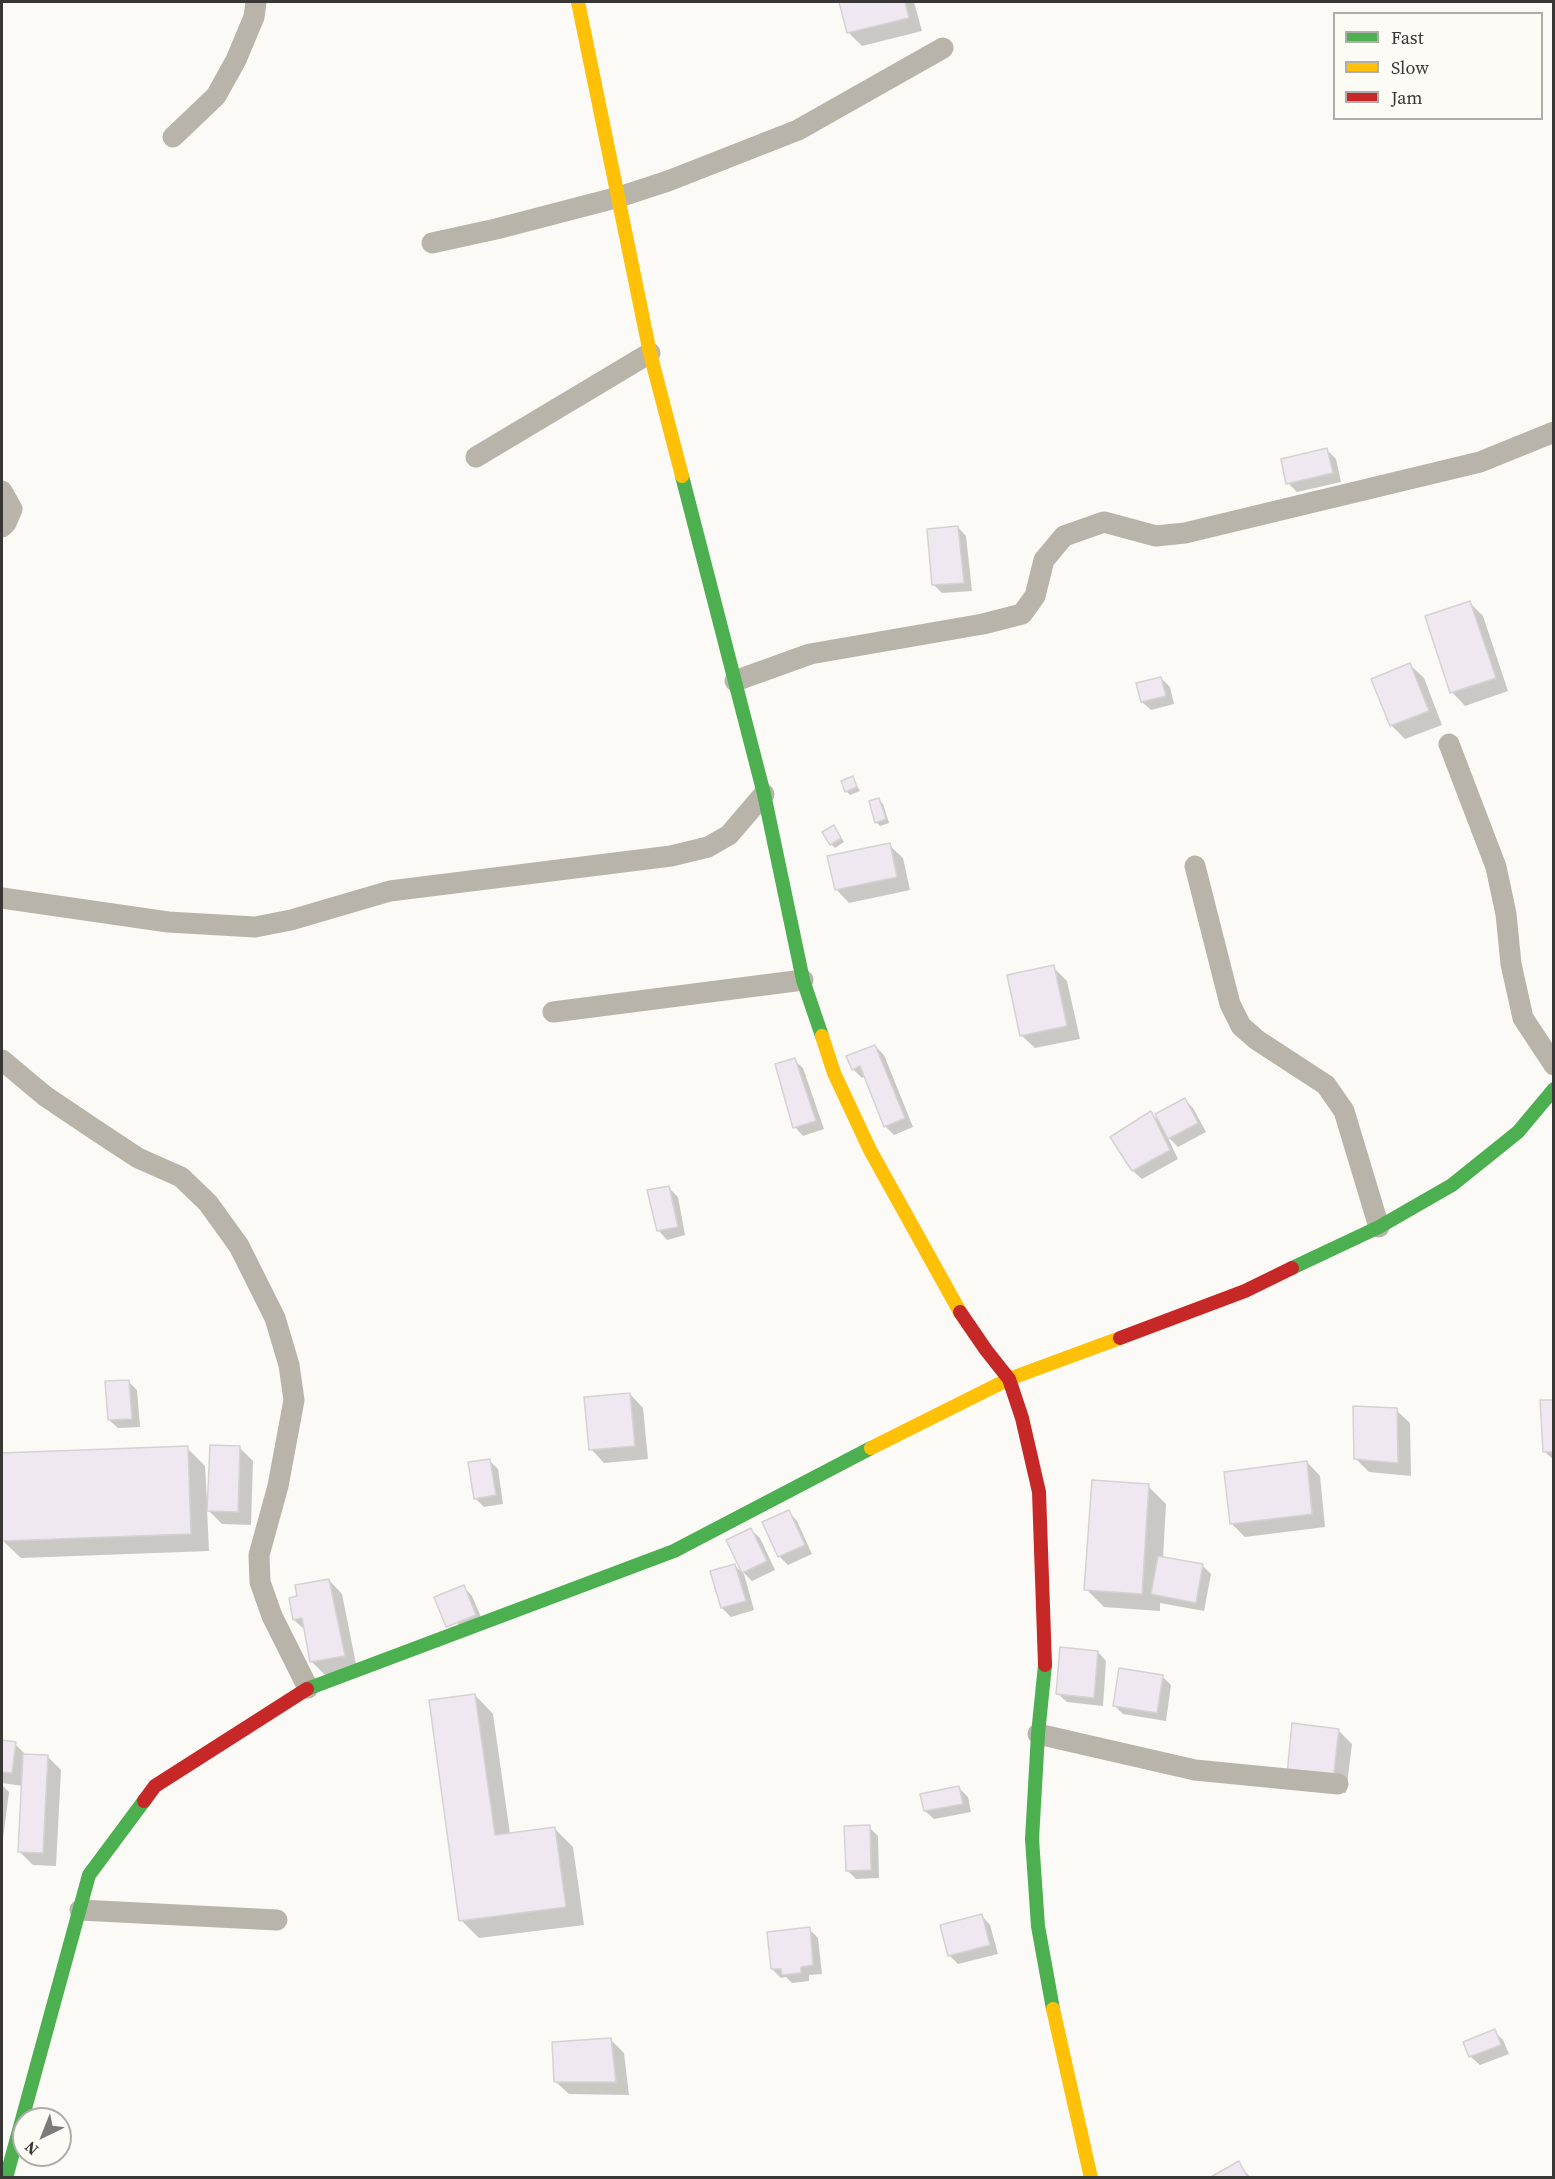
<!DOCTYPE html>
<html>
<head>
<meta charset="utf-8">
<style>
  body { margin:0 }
  #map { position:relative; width:1555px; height:2179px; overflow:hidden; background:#fcfaf7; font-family:"Source Serif 4",serif }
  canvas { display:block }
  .frame { position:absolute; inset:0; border:3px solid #383735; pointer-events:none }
  .legend { position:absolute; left:1333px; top:12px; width:210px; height:108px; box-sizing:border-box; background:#fdfbf6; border:2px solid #aeada9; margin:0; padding:8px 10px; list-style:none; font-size:18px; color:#383735 }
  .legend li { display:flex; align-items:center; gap:12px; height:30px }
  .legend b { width:30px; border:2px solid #aeada9 }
  .north { position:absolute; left:12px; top:2107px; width:60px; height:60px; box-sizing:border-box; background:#fdfbf6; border:2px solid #aeada9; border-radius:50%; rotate:223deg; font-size:16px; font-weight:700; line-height:24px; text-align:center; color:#383735 }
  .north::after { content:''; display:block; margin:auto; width:21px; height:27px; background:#7d7b79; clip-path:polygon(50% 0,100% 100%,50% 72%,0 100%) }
</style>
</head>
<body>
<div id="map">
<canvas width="1555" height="2179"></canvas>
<div class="frame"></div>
<ul class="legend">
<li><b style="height:8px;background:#4caf50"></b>Fast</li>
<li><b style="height:8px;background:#ffc107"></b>Slow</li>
<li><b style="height:8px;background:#c62828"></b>Jam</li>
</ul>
<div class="north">N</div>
</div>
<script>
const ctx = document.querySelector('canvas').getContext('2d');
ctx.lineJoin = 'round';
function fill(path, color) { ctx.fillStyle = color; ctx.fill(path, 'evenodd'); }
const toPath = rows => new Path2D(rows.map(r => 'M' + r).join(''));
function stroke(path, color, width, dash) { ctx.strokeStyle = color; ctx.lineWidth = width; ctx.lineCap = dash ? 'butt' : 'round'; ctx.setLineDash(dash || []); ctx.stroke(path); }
fill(toPath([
  [849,2,914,2,922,31,862,46,848,32,841,4],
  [1327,450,1336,459,1341,482,1297,492,1288,483],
  [958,527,966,536,972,591,942,593,934,585],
  [1470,603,1483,616,1508,691,1465,706,1452,692],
  [1410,665,1424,678,1442,725,1405,739,1391,725],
  [1161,678,1170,687,1174,704,1151,710,1142,702,1138,684],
  [852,778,860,791,850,795,846,791],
  [879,800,883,804,889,823,880,826,876,822],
  [834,827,844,842,835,848,831,844],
  [889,845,903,858,910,890,849,903,836,889],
  [1053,967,1067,981,1080,1039,1035,1048,1021,1035],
  [875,1046,884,1055,913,1127,894,1135,885,1126,865,1076,862,1078,853,1069],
  [794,1060,803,1068,824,1129,803,1136,795,1127],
  [1185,1100,1193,1108,1206,1132,1178,1147,1167,1136,1178,1159,1142,1179,1133,1171,1112,1137,1151,1113,1160,1122],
  [669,1188,678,1197,685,1235,667,1240,659,1231,649,1192],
  [128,1381,137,1390,140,1427,118,1428,109,1420],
  [630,1394,643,1408,648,1459,604,1463,591,1449],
  [1554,1401,1554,1460,1545,1452],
  [1396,1410,1410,1423,1411,1476,1369,1472,1356,1459],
  [239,1447,253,1461,251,1525,222,1524,207,1509,209,1551,21,1558,2,1540,2,1454,187,1448,205,1466,207,1502,209,1502],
  [489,1460,498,1469,503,1504,484,1507,475,1498],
  [1307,1462,1320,1476,1325,1527,1245,1537,1231,1523],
  [1148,1486,1166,1504,1163,1558,1202,1565,1211,1574,1204,1611,1160,1603,1160,1611,1104,1607,1086,1589],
  [789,1512,797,1521,812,1554,788,1565,779,1556],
  [751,1530,760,1538,775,1570,752,1581,743,1572],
  [735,1566,744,1574,754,1610,731,1617,722,1608,712,1572],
  [329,1580,342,1594,357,1669,325,1675,311,1661,306,1631,294,1620],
  [464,1587,472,1596,484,1624,456,1635],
  [1098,1652,1106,1661,1103,1706,1067,1702,1058,1694],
  [1162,1676,1171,1685,1166,1721,1123,1714,1114,1705],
  [475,1695,493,1714,510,1834,555,1829,573,1847,584,1925,479,1938,461,1920],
  [1338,1730,1352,1744,1346,1793,1302,1788],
  [2,1742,15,1744,27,1756,48,1757,61,1770,56,1866,33,1865,19,1851,23,1786,2,1783],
  [2,1785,9,1792,2,1846],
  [959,1788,968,1797,971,1812,934,1819,925,1811],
  [869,1827,878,1836,879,1878,856,1879,847,1870],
  [982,1916,990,1925,998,1954,958,1964,949,1955],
  [809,1929,818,1938,822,1974,809,1975,809,1981,792,1983,786,1977,781,1978,772,1969],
  [1494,2031,1503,2040,1509,2054,1480,2065,1471,2057,1465,2042],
  [611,2040,624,2053,629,2095,569,2094,555,2081],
  [1238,2163,1251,2178,1212,2178]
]), '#0003');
const building = toPath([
  [839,2,905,2,909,18,847,33,839,2],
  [1327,448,1333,473,1286,484,1281,459,1327,448],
  [958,526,964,583,932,585,927,529,958,526],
  [1470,601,1496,678,1450,693,1425,616,1470,601],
  [1410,663,1429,711,1390,726,1371,679,1410,663],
  [1161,677,1166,696,1141,702,1136,683,1161,677],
  [853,776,857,787,845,792,841,781,853,776],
  [879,798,886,819,875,823,869,801,879,798],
  [834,825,841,838,830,845,822,832,834,825],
  [890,843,897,877,835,890,827,856,890,843],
  [1054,965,1067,1026,1020,1036,1007,975,1054,965],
  [875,1045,905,1118,884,1127,860,1066,852,1070,846,1056,875,1045],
  [795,1058,816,1121,793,1128,775,1064,795,1058],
  [1185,1098,1198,1123,1168,1139,1155,1114,1185,1098],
  [1151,1111,1170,1150,1132,1171,1110,1137,1151,1111],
  [669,1186,678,1227,657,1231,647,1190,669,1186],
  [129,1380,132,1419,108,1420,105,1381,129,1380],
  [630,1393,635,1446,589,1450,584,1397,630,1393],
  [1540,1400,1554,1400,1554,1452,1543,1452,1540,1400],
  [1353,1406,1397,1408,1398,1463,1354,1459,1353,1406],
  [210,1445,240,1446,238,1512,207,1511,210,1445],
  [188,1446,191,1534,2,1541,2,1453,188,1446],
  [490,1459,496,1495,474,1499,468,1462,490,1459],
  [1307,1461,1312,1514,1230,1524,1224,1472,1307,1461],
  [1092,1480,1149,1484,1142,1594,1084,1590,1092,1480],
  [789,1510,805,1545,778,1557,762,1522,789,1510],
  [751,1528,767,1561,742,1573,726,1540,751,1528],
  [1158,1556,1203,1564,1196,1603,1151,1594,1158,1556],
  [735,1564,746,1601,721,1608,710,1571,735,1564],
  [329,1579,345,1656,310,1662,302,1618,293,1620,289,1598,297,1596,295,1585,329,1579],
  [464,1585,476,1615,446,1627,434,1597,464,1585],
  [1060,1647,1098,1651,1094,1698,1056,1694,1060,1647],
  [1119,1668,1163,1675,1157,1713,1113,1706,1119,1668],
  [475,1694,495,1835,555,1827,566,1907,459,1921,429,1700,475,1694],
  [1292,1723,1339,1729,1333,1780,1287,1775,1292,1723],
  [2,1740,16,1742,12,1773,2,1772,2,1740],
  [23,1754,48,1755,43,1853,18,1852,23,1754],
  [959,1786,963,1804,924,1811,920,1794,959,1786],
  [870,1825,871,1870,846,1871,844,1826,870,1825],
  [982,1914,990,1945,948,1956,940,1925,982,1914],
  [810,1927,813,1965,801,1967,801,1973,782,1975,781,1969,771,1969,767,1932,810,1927],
  [1495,2029,1501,2045,1469,2057,1463,2042,1495,2029],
  [611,2038,616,2082,554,2082,552,2042,611,2038],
  [1239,2161,1248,2178,1209,2178,1239,2161]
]);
fill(building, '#efe8f1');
stroke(building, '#d4d3d2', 1.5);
stroke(toPath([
  [173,137,216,96,236,60,254,17,256,2],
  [432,243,496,229,619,197,668,181,798,130,943,48],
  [476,457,650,353],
  [2,491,12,509,6,523,2,527],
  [735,681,810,654,983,624,1022,614,1035,596,1044,560,1064,536,1104,522,1156,536,1185,533,1480,462,1554,432],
  [1449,744,1496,867,1506,914,1511,964,1523,1018,1554,1065],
  [1195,866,1230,1004,1241,1026,1257,1040,1326,1085,1344,1111,1379,1227],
  [2,898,168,922,255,927,291,920,390,891,671,856,708,847,729,835,764,794],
  [553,1012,803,980],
  [2,1060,45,1096,94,1129,138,1158,181,1177,208,1203,239,1246,275,1318,289,1365,294,1400,278,1486,259,1555,260,1582,272,1616,308,1688],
  [1038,1734,1195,1770,1338,1784],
  [80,1910,277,1920]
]), '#b9b4aa', 21);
stroke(toPath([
  [682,476,764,794,803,980,822,1036],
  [1292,1268,1379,1227,1452,1185,1518,1132,1554,1089],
  [1045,1665,1038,1734,1032,1839,1038,1926,1053,2009],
  [307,1689,674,1551,871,1448],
  [6,2178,89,1875,144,1801]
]), '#4caf50', 14);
stroke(toPath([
  [578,2,650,353,682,476],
  [822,1036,834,1073,870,1150,960,1312],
  [871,1448,1009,1379,1120,1338],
  [1053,2009,1091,2178]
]), '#ffc107', 14);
stroke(toPath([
  [960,1312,986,1350,1009,1379,1022,1418,1039,1492,1045,1665],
  [1120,1338,1245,1291,1292,1268],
  [144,1801,155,1786,307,1689]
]), '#c62828', 14);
</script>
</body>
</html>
